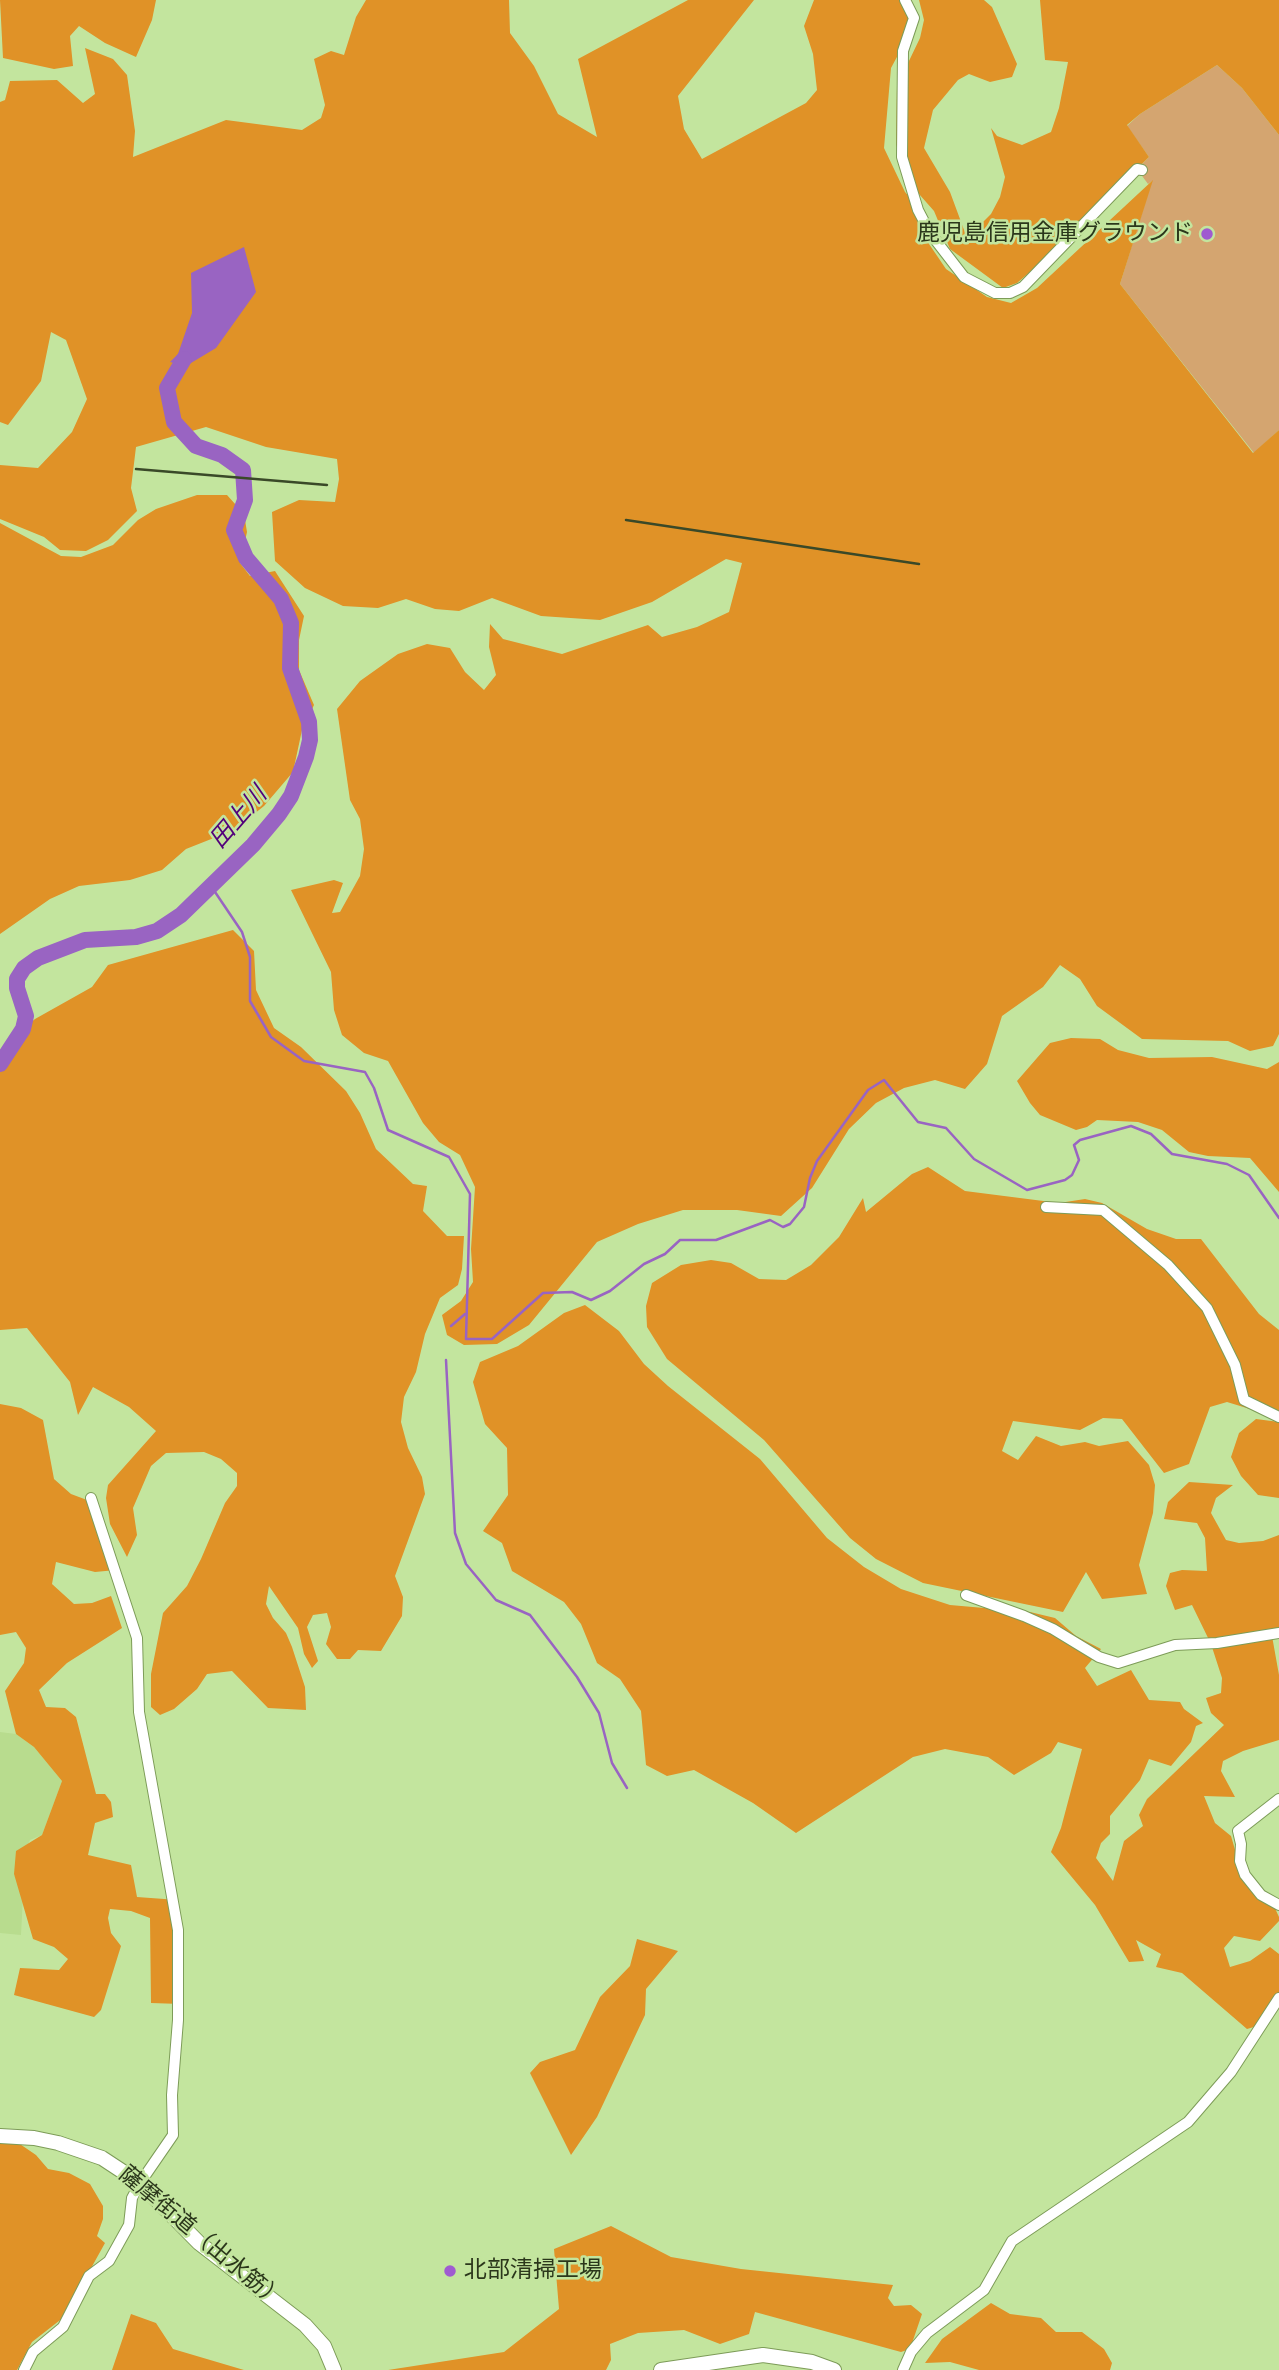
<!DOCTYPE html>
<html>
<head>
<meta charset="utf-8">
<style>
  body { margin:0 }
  canvas { display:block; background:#c3e59e }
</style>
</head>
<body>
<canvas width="1279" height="2370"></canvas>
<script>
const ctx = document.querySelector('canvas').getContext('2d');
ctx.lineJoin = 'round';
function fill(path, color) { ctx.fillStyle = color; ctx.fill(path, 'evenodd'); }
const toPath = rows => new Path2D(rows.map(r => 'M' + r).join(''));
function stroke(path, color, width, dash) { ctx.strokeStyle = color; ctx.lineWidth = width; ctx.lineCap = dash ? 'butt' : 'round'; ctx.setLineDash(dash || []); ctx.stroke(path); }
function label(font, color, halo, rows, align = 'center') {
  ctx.font = font + ' "Space Grotesk","Noto Sans JP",sans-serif'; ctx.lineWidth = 5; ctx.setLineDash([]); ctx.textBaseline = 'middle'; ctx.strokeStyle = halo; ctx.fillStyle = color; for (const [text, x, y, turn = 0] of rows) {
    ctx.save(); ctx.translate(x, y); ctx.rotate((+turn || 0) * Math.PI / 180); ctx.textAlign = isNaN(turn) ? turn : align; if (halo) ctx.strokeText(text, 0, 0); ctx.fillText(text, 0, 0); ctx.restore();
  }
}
fill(toPath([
  [0,1732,16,1734,34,1747,62,1781,42,1835,30,1840,14,1874,23,1896,21,1935,0,1933]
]), '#b8dc8e');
fill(toPath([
  [1217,65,1242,88,1279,135,1279,430,1254,453,1120,284,1152,181,1148,184,1137,169,1149,157,1127,126,1140,114]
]), '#d4a570');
fill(toPath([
  [0,0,156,0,152,20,136,57,105,43,79,26,70,36,73,66,54,69,3,58],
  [366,0,509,0,510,33,534,66,558,114,597,137,578,59,688,0,754,0,678,96,684,129,702,159,806,103,817,90,813,54,804,26,814,0,906,0,911,31,891,68,884,148,905,192,929,220,927,241,946,269,987,297,1011,303,1037,288,1153,180,1120,284,1253,453,1279,430,1279,1034,1273,1046,1250,1051,1228,1041,1142,1039,1097,1006,1080,979,1060,965,1043,987,1002,1016,987,1064,965,1089,935,1080,904,1088,876,1103,849,1129,812,1188,781,1216,737,1210,683,1210,638,1224,597,1242,529,1325,497,1344,464,1345,447,1335,442,1315,461,1301,473,1282,471,1249,475,1187,460,1155,439,1142,423,1123,388,1061,364,1053,342,1035,334,1010,331,972,291,890,334,880,343,883,332,913,340,912,360,876,364,849,360,819,350,800,337,709,360,681,398,654,427,644,450,648,465,672,484,690,496,675,489,647,490,624,503,639,562,654,648,625,662,637,697,627,729,612,742,563,726,559,652,602,600,620,541,616,492,598,459,611,435,609,406,599,378,608,343,606,305,588,275,561,272,512,299,500,335,502,339,479,337,459,266,447,206,427,136,447,131,488,137,511,108,540,86,551,60,550,44,537,0,519,0,465,38,468,72,432,87,399,66,340,51,332,41,381,8,425,0,422,0,102,5,100,10,81,57,80,83,103,95,94,85,48,113,59,127,75,135,131,133,157,226,120,302,130,321,118,325,105,314,59,331,51,344,55,356,17],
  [919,0,984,0,992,7,1017,64,1012,77,990,82,969,74,958,80,933,110,924,148,950,192,967,238,991,214,1000,197,1005,177,991,128,997,136,1022,145,1051,132,1059,108,1068,62,1045,60,1040,0,1279,0,1279,135,1242,88,1217,65,1140,114,1127,125,1149,157,1044,260,1017,283,1003,288,950,249,934,211,919,194,896,145,897,86,920,38,924,20],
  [197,495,227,495,244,514,247,532,240,563,250,576,275,571,304,616,299,640,299,670,314,705,302,730,293,772,264,806,234,830,186,849,162,870,130,880,79,886,50,899,0,934,0,523,61,556,81,557,113,545,138,520,156,509],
  [233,930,254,951,256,990,274,1028,301,1047,346,1091,360,1113,376,1149,413,1184,427,1186,423,1211,447,1236,464,1236,462,1269,458,1285,440,1298,425,1334,416,1372,404,1397,401,1422,408,1448,422,1477,425,1494,395,1576,403,1597,402,1616,381,1651,358,1650,350,1659,337,1659,326,1644,331,1627,327,1613,313,1615,307,1627,318,1661,312,1668,304,1654,298,1628,269,1586,266,1604,273,1618,286,1633,292,1647,305,1687,306,1710,268,1708,232,1671,207,1674,197,1689,174,1709,160,1715,151,1707,151,1674,163,1613,187,1586,201,1559,225,1503,237,1486,237,1473,221,1459,204,1452,166,1453,151,1466,133,1508,137,1535,127,1557,110,1524,106,1498,108,1485,156,1431,129,1407,93,1387,78,1415,70,1382,27,1328,0,1330,0,1067,12,1038,35,1019,92,987,108,965],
  [1071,1038,1100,1039,1118,1050,1149,1058,1212,1057,1267,1069,1279,1062,1279,1192,1250,1158,1208,1156,1189,1152,1162,1130,1138,1122,1097,1120,1087,1127,1076,1130,1040,1115,1030,1103,1017,1081,1050,1043],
  [928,1167,965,1191,1059,1203,1085,1199,1102,1203,1147,1229,1176,1239,1201,1239,1259,1314,1279,1330,1279,1412,1263,1413,1227,1402,1210,1407,1189,1464,1164,1473,1122,1419,1103,1418,1080,1430,1013,1421,1002,1451,1018,1460,1036,1436,1061,1446,1085,1442,1099,1446,1128,1441,1149,1465,1155,1485,1153,1513,1139,1565,1147,1594,1102,1599,1086,1572,1063,1612,923,1583,876,1559,850,1538,764,1440,667,1359,647,1327,646,1306,652,1283,681,1265,711,1260,731,1263,759,1279,786,1280,811,1265,839,1237,863,1198,866,1212,912,1174],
  [585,1305,619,1331,644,1364,668,1386,760,1459,827,1538,864,1567,901,1589,950,1605,1030,1612,1055,1618,1076,1636,1101,1649,1085,1668,1097,1686,1131,1670,1149,1700,1180,1702,1184,1709,1203,1723,1196,1726,1191,1742,1171,1766,1149,1759,1140,1780,1110,1816,1110,1834,1101,1843,1096,1858,1113,1881,1124,1841,1143,1826,1139,1815,1147,1799,1224,1725,1211,1713,1206,1698,1221,1693,1222,1678,1211,1644,1192,1605,1175,1610,1166,1586,1170,1573,1182,1570,1207,1571,1205,1538,1197,1523,1164,1519,1168,1502,1189,1482,1233,1485,1216,1498,1211,1513,1226,1540,1239,1543,1263,1541,1279,1535,1279,1636,1272,1636,1279,1675,1279,1740,1243,1751,1223,1761,1221,1771,1235,1797,1204,1796,1215,1823,1231,1836,1243,1877,1273,1904,1279,1917,1279,1921,1260,1941,1234,1936,1224,1948,1230,1967,1250,1961,1270,1947,1279,1954,1279,1997,1264,2024,1247,2029,1182,1973,1156,1967,1161,1954,1136,1940,1144,1961,1129,1962,1095,1905,1051,1852,1061,1828,1082,1749,1058,1742,1051,1753,1014,1775,988,1757,945,1749,913,1757,796,1833,753,1803,694,1770,667,1776,646,1765,641,1711,620,1679,597,1663,581,1624,564,1602,512,1571,502,1543,483,1531,508,1495,507,1448,485,1424,473,1382,480,1362,518,1346,564,1313],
  [0,1404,21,1408,43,1420,54,1479,71,1494,95,1503,116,1570,95,1572,56,1562,52,1584,74,1604,92,1603,111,1596,122,1628,67,1663,39,1690,46,1707,65,1708,76,1717,96,1794,105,1794,111,1802,113,1817,95,1823,88,1855,131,1865,137,1897,178,1900,177,1959,181,2004,151,2003,150,1918,131,1911,110,1909,108,1918,111,1933,121,1946,101,2010,94,2017,14,1995,20,1968,59,1970,68,1959,54,1947,33,1939,14,1874,16,1851,42,1835,62,1781,34,1747,16,1734,5,1691,24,1663,26,1648,16,1632,0,1635],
  [1256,1419,1279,1422,1279,1498,1258,1495,1241,1476,1231,1457,1239,1433],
  [637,1939,678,1951,646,1989,645,2015,597,2117,571,2155,530,2073,540,2062,575,2050,600,1997,630,1966],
  [11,2138,36,2155,48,2169,69,2173,90,2184,103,2206,103,2219,97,2236,105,2243,64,2317,32,2342,17,2370,0,2370,0,2139],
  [611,2226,671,2257,741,2269,893,2285,888,2298,894,2306,911,2305,922,2314,910,2349,901,2352,755,2312,749,2334,720,2344,684,2330,638,2333,610,2344,611,2360,606,2370,388,2370,504,2352,559,2309,554,2249],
  [991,2303,1010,2314,1041,2318,1056,2332,1082,2332,1104,2349,1112,2363,1110,2370,979,2370,950,2362,925,2363,942,2339],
  [131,2314,156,2323,173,2349,244,2370,112,2370]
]), '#e09227');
fill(toPath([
  [244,247,256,292,216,348,186,366,170,362,178,354,192,313,191,273]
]), '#9964c2');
stroke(toPath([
  [211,886,242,932,250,957,250,1001,271,1037,304,1061,365,1072,374,1088,388,1130,449,1157,470,1194,466,1339,492,1339,543,1293,572,1292,591,1300,610,1291,644,1264,665,1254,680,1240,716,1240,770,1220,783,1227,790,1224,804,1207,810,1178,817,1161,868,1090,884,1080,918,1122,946,1128,974,1159,1027,1190,1065,1180,1072,1175,1079,1160,1074,1145,1080,1140,1131,1126,1151,1134,1172,1154,1227,1164,1249,1175,1279,1218],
  [451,1326,465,1314],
  [446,1360,455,1533,466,1564,496,1600,530,1615,577,1677,599,1713,612,1763,627,1788]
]), '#9964c2', 2.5);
stroke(toPath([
  [0,1064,23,1029,26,1016,17,988,17,979,24,968,38,958,85,940,136,937,157,931,181,915,253,845,279,814,291,796,306,757,310,740,309,722,290,668,291,623,281,599,246,558,234,530,245,500,243,470,222,455,196,446,174,422,167,388,184,359]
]), '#9964c2', 16);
const minor = toPath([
  [905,0,914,18,903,51,902,157,918,210,930,233,964,277,995,293,1010,293,1023,287,1137,169,1142,170],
  [1046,1207,1103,1210,1168,1265,1207,1308,1235,1365,1244,1400,1279,1417],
  [966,1595,1024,1616,1053,1629,1099,1657,1118,1663,1175,1645,1217,1643,1279,1633],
  [1238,1831,1241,1844,1240,1861,1245,1875,1261,1895,1279,1905],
  [1238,1831,1279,1799],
  [24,2370,33,2352,63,2327,89,2276,109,2261,129,2225,132,2198,140,2183,173,2135,172,2095,178,2020,178,1930,139,1712,137,1638,91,1498],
  [903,2370,911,2352,927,2333,984,2290,1012,2241,1188,2122,1231,2072,1279,1998]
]);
const tertiary = toPath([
  [0,2136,34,2138,58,2143,102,2158,140,2183,199,2243,305,2325,324,2346,334,2370],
  [661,2370,763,2355,812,2362,834,2370]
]);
stroke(minor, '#7d9c58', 12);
stroke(tertiary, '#7d9c58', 16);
stroke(minor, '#fff', 10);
stroke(tertiary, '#fff', 14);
stroke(toPath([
  [136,469,327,485],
  [626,520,919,564]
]), '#3a4928', 2.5);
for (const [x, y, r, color] of [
  [1207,234,7,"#9f5bd0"],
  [450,2271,7,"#9f5bd0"]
]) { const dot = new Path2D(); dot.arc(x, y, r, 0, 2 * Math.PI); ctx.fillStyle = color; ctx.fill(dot); stroke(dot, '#c3e59e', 2.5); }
label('23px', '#2b371b', '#c3e59e', [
  ["鹿児島信用金庫グラウンド",1193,234],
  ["北部清掃工場",464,2271,"left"]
], 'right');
label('23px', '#2b371b', '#c3e59e', [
  ["薩摩街道（出水筋）",201,2238,40]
]);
label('italic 24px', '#52007b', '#c3e59e', [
  ["田上川",239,818,-49]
]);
</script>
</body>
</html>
